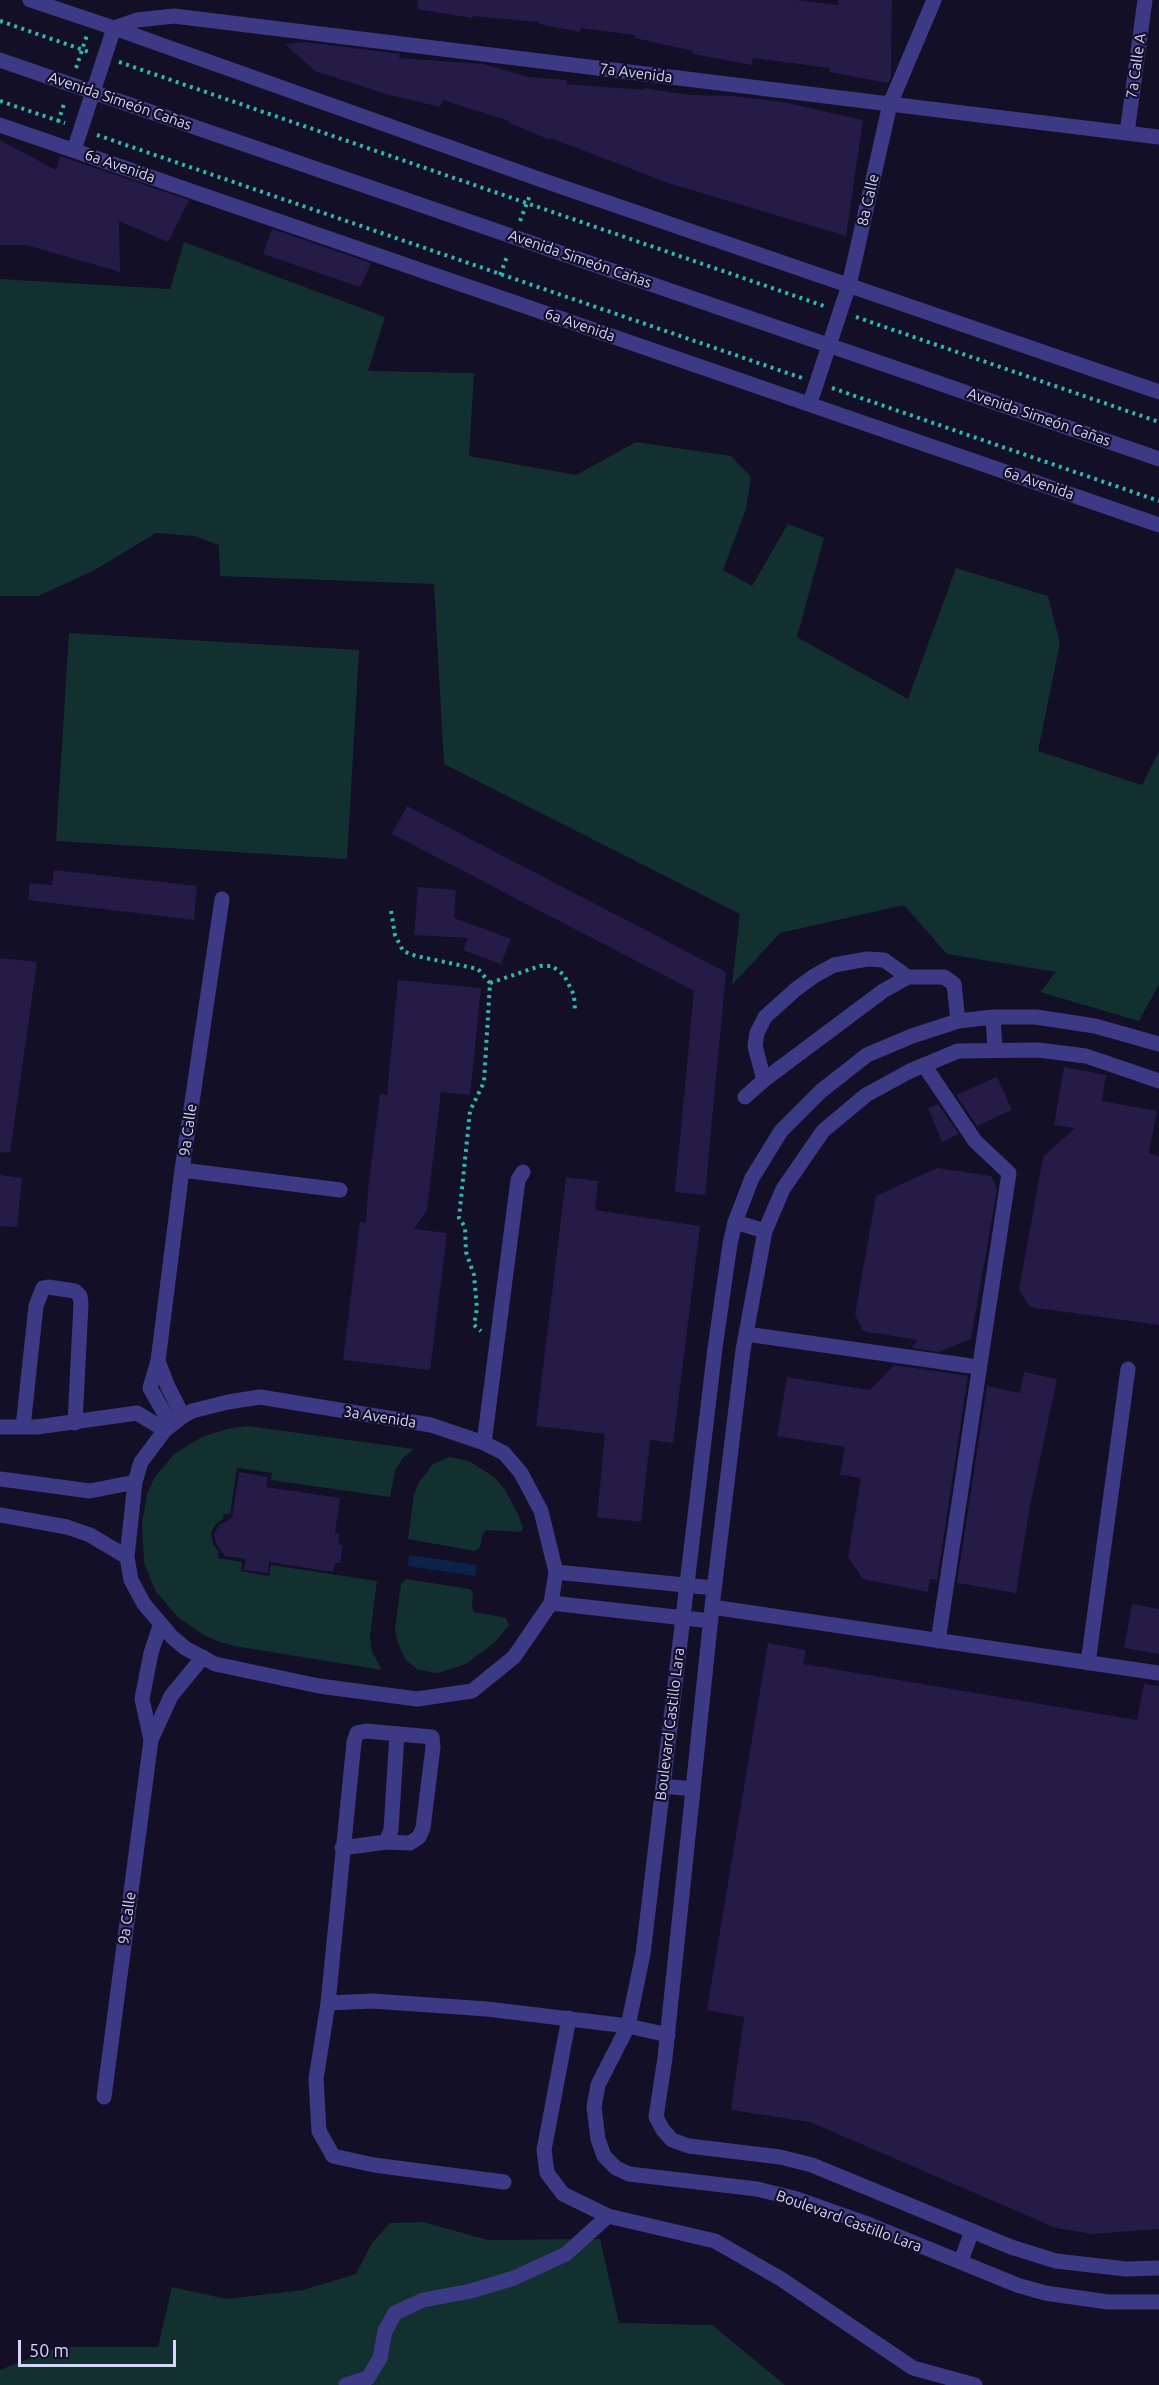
<!DOCTYPE html>
<html>
<head>
<meta charset="utf-8">
<style>
  body { margin:0 }
  #map { position:relative; width:1159px; height:2385px; overflow:hidden; background:#130f26; font-family:Ubuntu,sans-serif }
  canvas { display:block }
  .scale { position:absolute; left:18px; top:2340px; width:158px; height:27px; box-sizing:border-box; border:3px solid #d9d4ff; border-top:0; padding-left:8px; font-size:18px; line-height:21px; white-space:nowrap; color:#d9d4ff; -webkit-text-stroke:4px #130f26; paint-order:stroke }
</style>
</head>
<body>
<div id="map">
<canvas width="1159" height="2385"></canvas>
<div class="scale">50 m</div>
</div>
<script>
const ctx = document.querySelector('canvas').getContext('2d');
ctx.lineJoin = 'round';
function fill(path, color) { ctx.fillStyle = color; ctx.fill(path, 'evenodd'); }
const toPath = rows => new Path2D(rows.map(r => 'M' + r).join(''));
function stroke(path, color, width, dash) { ctx.strokeStyle = color; ctx.lineWidth = width; ctx.lineCap = dash ? 'butt' : 'round'; ctx.setLineDash(dash || []); ctx.stroke(path); }
function label(font, color, halo, rows, align = 'center') {
  ctx.font = font + ' Ubuntu,sans-serif'; ctx.lineWidth = 4.5; ctx.setLineDash([]); ctx.textBaseline = 'middle'; ctx.strokeStyle = halo; ctx.fillStyle = color; for (const [text, x, y, turn = 0] of rows) {
    ctx.save(); ctx.translate(x, y); ctx.rotate((+turn || 0) * Math.PI / 180); ctx.textAlign = isNaN(turn) ? turn : align; if (halo) ctx.strokeText(text, 0, 0); ctx.fillText(text, 0, 0); ctx.restore();
  }
}
fill(toPath([
  [184,242,385,317,368,371,474,373,469,456,576,475,636,442,731,456,751,477,746,509,723,570,752,586,788,524,824,538,797,637,908,699,956,568,1048,596,1060,643,1038,751,1142,785,1159,751,1159,984,1139,1021,1040,992,1056,972,947,954,904,905,780,933,732,985,740,914,444,764,434,584,220,576,219,545,194,536,156,533,93,571,38,596,0,596,0,279,170,289],
  [69,633,359,650,347,859,56,841],
  [248,1426,414,1449,402,1459,395,1471,390,1497,271,1480,272,1473,237,1468,230,1514,224,1514,223,1519,216,1524,211,1533,213,1544,219,1552,218,1558,242,1562,241,1571,269,1576,271,1565,377,1581,370,1636,372,1652,382,1670,234,1646,217,1641,202,1634,179,1618,156,1592,144,1563,142,1524,147,1494,155,1477,174,1454,204,1436,231,1428],
  [449,1457,469,1461,494,1477,505,1490,519,1516,523,1528,521,1532,486,1530,483,1534,480,1547,475,1551,408,1539,414,1495,419,1482,433,1464],
  [406,1579,470,1589,473,1593,472,1607,474,1612,506,1618,509,1625,494,1643,466,1664,438,1673,418,1670,405,1659,398,1643,395,1630,401,1584],
  [423,2222,488,2240,600,2239,619,2323,712,2325,785,2385,0,2385,0,2370,58,2347,158,2347,172,2287,226,2299,303,2290,356,2274,372,2243,390,2223]
]), '#12302f');
fill(toPath([
  [409,1555,477,1565,475,1576,408,1566]
]), '#0c2248');
fill(toPath([
  [418,0,795,0,838,5,838,0,892,0,891,77,888,83,829,72,830,68,753,58,752,65,693,54,693,51,635,38,635,35,581,28,580,32,539,24,539,22,472,16,472,18,417,9],
  [305,42,400,54,399,58,483,64,528,77,567,80,566,84,644,90,644,88,690,95,732,96,783,102,863,120,846,236,668,183,551,138,550,140,509,123,509,121,443,100,440,107,386,94,315,71,285,44],
  [0,140,56,170,60,156,189,200,168,242,119,221,120,272,26,245,0,245],
  [272,229,371,263,360,287,263,254],
  [407,806,726,972,705,1195,675,1192,694,991,392,834],
  [54,870,197,886,194,920,28,900,30,883,52,885],
  [418,887,456,890,454,918,511,939,501,964,463,950,468,938,414,935],
  [0,958,37,962,10,1153,0,1152],
  [398,980,481,988,470,1095,441,1092,427,1210,414,1229,447,1233,430,1370,343,1360,360,1222,366,1223,368,1190,380,1094,387,1095],
  [1064,1067,1106,1075,1102,1101,1157,1111,1149,1153,1159,1156,1159,1325,1030,1307,1019,1290,1043,1157,1075,1128,1054,1125],
  [997,1077,1012,1110,977,1126,956,1095],
  [938,1104,959,1134,942,1142,928,1108],
  [937,1168,991,1176,997,1189,971,1339,939,1352,911,1348,918,1340,863,1331,855,1315,876,1196],
  [0,1175,22,1178,17,1227,0,1226],
  [566,1177,598,1181,595,1210,700,1226,673,1443,650,1440,641,1522,597,1517,605,1434,536,1426],
  [894,1365,968,1376,937,1580,930,1579,928,1592,863,1579,848,1557,861,1478,840,1475,845,1447,777,1436,787,1377,870,1390],
  [1024,1372,1057,1379,1030,1506,1016,1593,957,1583,987,1386,1020,1393],
  [239,1472,268,1477,266,1487,340,1498,335,1533,339,1534,338,1544,343,1545,340,1563,335,1563,333,1572,269,1562,268,1573,244,1570,246,1559,225,1556,216,1544,214,1534,219,1525,232,1518],
  [1132,1604,1159,1609,1159,1654,1124,1648],
  [768,1643,806,1650,803,1664,1137,1720,1144,1684,1159,1686,1159,2229,1092,2234,1056,2228,810,2122,731,2110,744,2017,707,2010]
]), '#241b47');
stroke(toPath([
  [0,21,89,52],
  [119,62,824,306],
  [76,68,87,35],
  [0,101,65,123],
  [58,122,65,101],
  [97,135,802,378],
  [520,221,530,195],
  [500,275,508,254],
  [856,317,1159,422],
  [832,388,1159,501],
  [391,911,395,935,403,951,416,956,478,969,490,983,484,1082,470,1111,459,1218,465,1227,466,1252,474,1275,477,1308,474,1325,481,1331],
  [490,983,540,966,552,966,564,975,574,995,575,1010]
]), '#2fb8b0', 4, [3, 4.5]);
stroke(toPath([
  [30,0,114,28,536,178,1159,392],
  [0,60,1159,459],
  [0,125,1159,525],
  [1127,133,1145,0],
  [74,150,114,28,137,20,174,16,1159,137],
  [810,403,849,285,890,104,934,0],
  [993,1017,995,1049],
  [1159,1044,1095,1026,1036,1017,993,1017,958,1021,912,1036,867,1055,821,1091,781,1131,752,1178,735,1222,730,1244,715,1348,643,1954,628,2026,598,2085,594,2107,598,2139,604,2156,616,2168,629,2174,757,2189,797,2199,865,2223,1017,2285,1045,2293,1108,2302,1159,2302],
  [924,1065,975,1141,1009,1173,938,1641],
  [764,1080,755,1046,757,1033,765,1017,795,990,814,976,834,965,867,959,884,960,908,977],
  [1159,1081,1086,1056,1038,1050,958,1051,910,1071,866,1095,823,1131,783,1189,765,1231,743,1350,712,1607,665,2058,656,2117,663,2130,672,2140,689,2146,780,2157,812,2165,1011,2247,1056,2261,1126,2269,1159,2268],
  [745,1097,764,1080,883,991,908,977,944,977,954,984,958,1021],
  [182,1170,340,1190],
  [735,1222,765,1231],
  [746,1334,978,1367],
  [158,1361,168,1387,183,1416],
  [260,1397,431,1425,484,1443,504,1453,521,1473,541,1511,556,1572,551,1603,514,1657,472,1691,417,1699,319,1686,215,1664,185,1648,172,1637,144,1604,131,1580,127,1557,135,1482,141,1462,165,1430,183,1416,192,1411,228,1402,260,1397],
  [171,1425,150,1388,158,1361,182,1170,222,899],
  [0,1427,37,1427,137,1413,165,1430],
  [23,1427,36,1306,43,1288,48,1287,75,1291,80,1296,81,1304,75,1423],
  [484,1443,518,1180,523,1172],
  [0,1479,90,1491,135,1482],
  [0,1515,67,1527,90,1535,127,1557],
  [556,1572,714,1588],
  [551,1603,711,1621],
  [712,1607,1159,1673],
  [1088,1663,1128,1369],
  [151,1740,142,1699,151,1653,160,1626],
  [663,1786,693,1789],
  [342,1848,386,1842,391,1830,397,1734],
  [328,2003,354,1742,357,1733,366,1731,432,1737,433,1747,423,1828,419,1837,410,1843,386,1842],
  [569,2018,544,2150,547,2173,563,2194,608,2216,715,2241,781,2279,913,2368,975,2385],
  [104,2097,151,1740,171,1696,203,1657],
  [504,2182,374,2165,333,2156,319,2131,316,2079,328,2003,372,2001,487,2009,628,2026,668,2035],
  [961,2261,972,2231],
  [346,2385,368,2378,380,2358,385,2331,395,2313,423,2300,471,2291,514,2278,566,2254,608,2216]
]), '#3d3a85', 15);
label('15px', '#d9d4ff', '#130f26', [
  ["7a Calle A",1136,66,-82],
  ["7a Avenida",636,73,7],
  ["Avenida Simeón Cañas",120,101,19],
  ["6a Avenida",120,166,19],
  ["8a Calle",868,200,-77],
  ["Avenida Simeón Cañas",580,259,19],
  ["6a Avenida",580,325,19],
  ["Avenida Simeón Cañas",1039,417,19],
  ["6a Avenida",1039,483,19],
  ["9a Calle",188,1130,-82],
  ["3a Avenida",380,1417,9],
  ["Boulevard Castillo Lara",670,1724,-83],
  ["9a Calle",127,1918,-82],
  ["Boulevard Castillo Lara",849,2221,20]
]);
</script>
</body>
</html>
